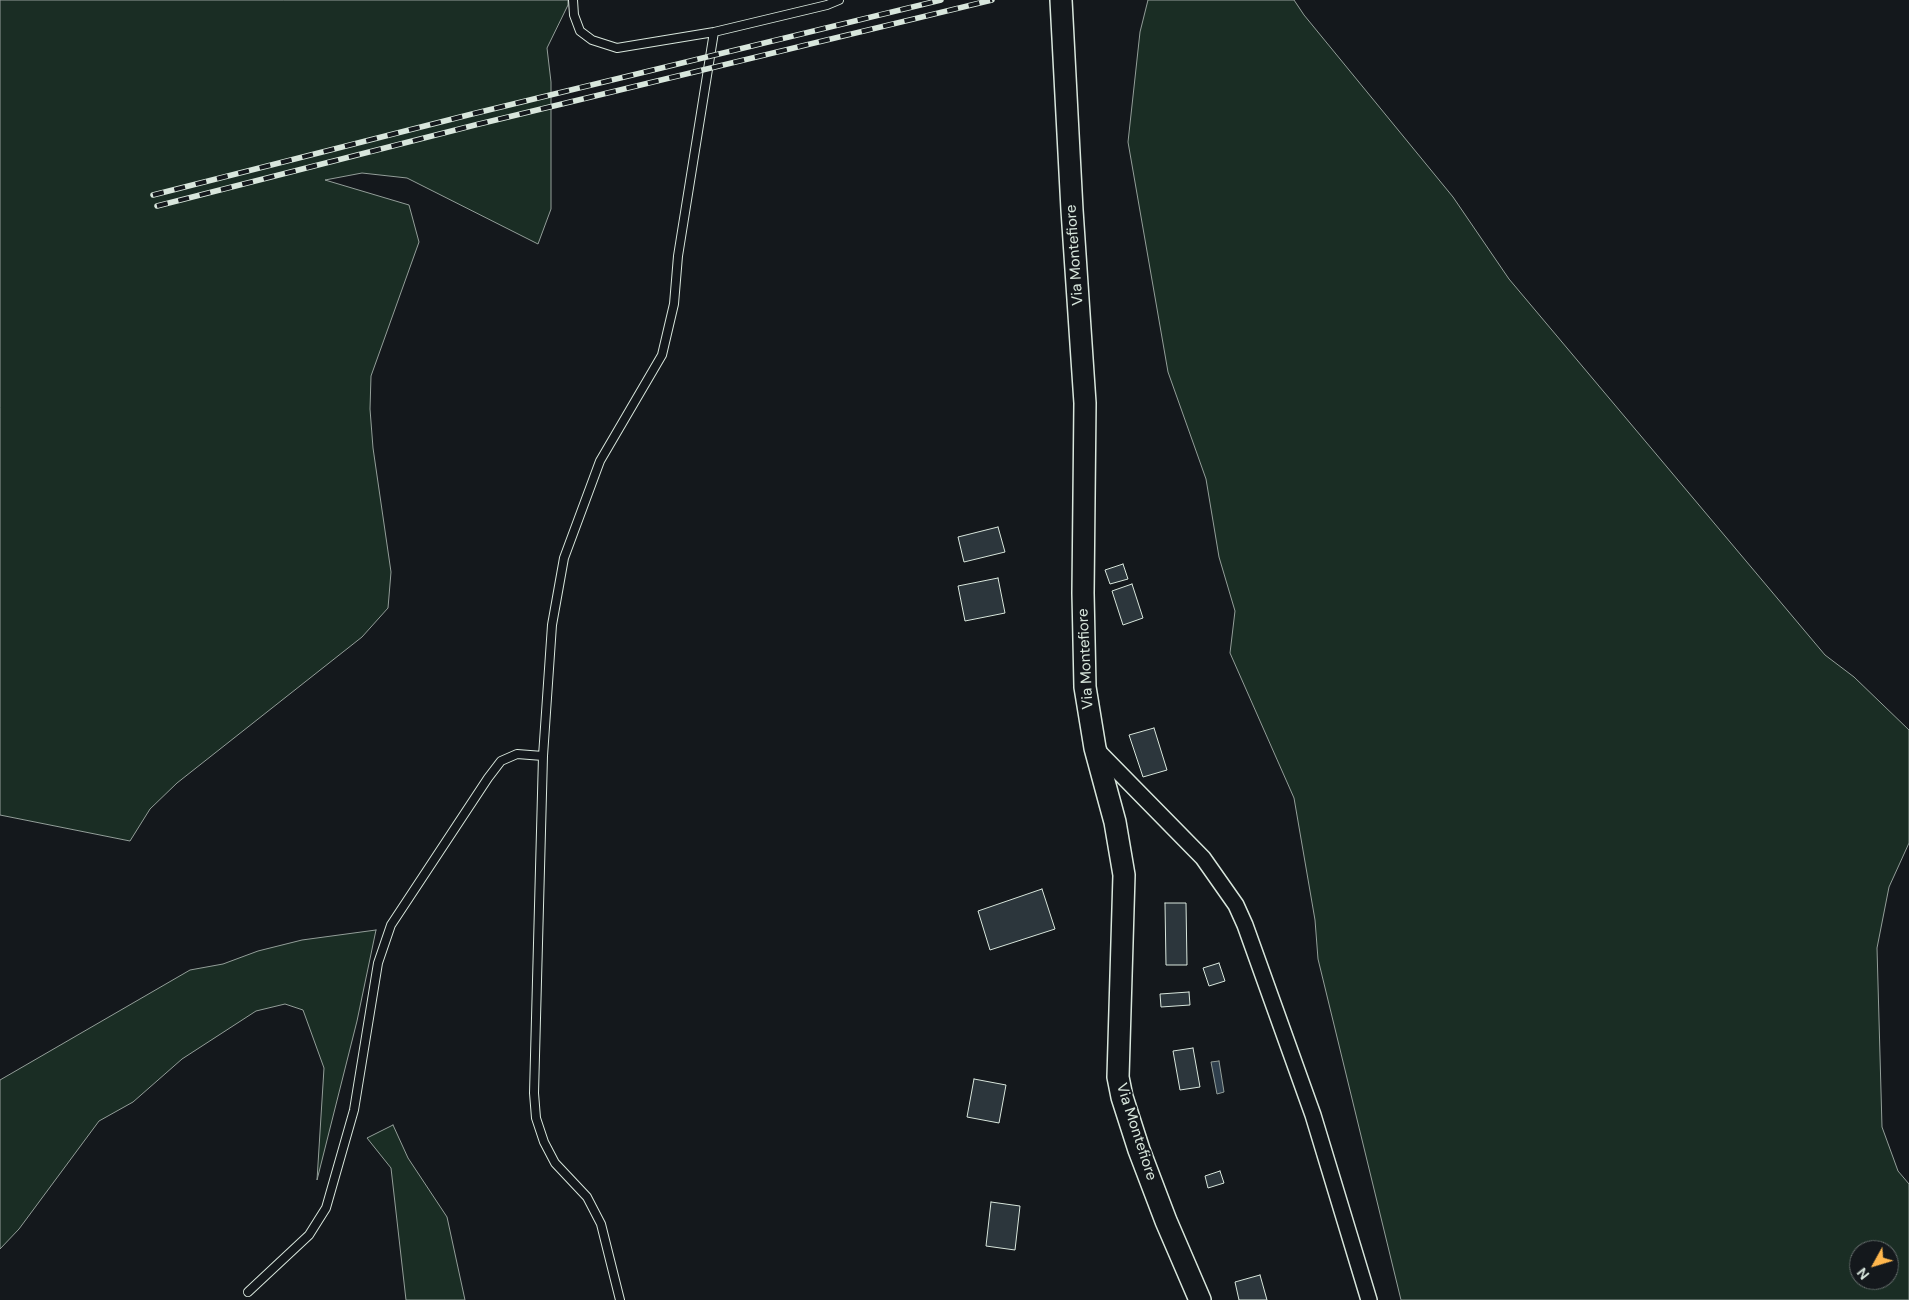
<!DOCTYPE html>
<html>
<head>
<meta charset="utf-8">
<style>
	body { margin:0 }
	#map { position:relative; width:1909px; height:1300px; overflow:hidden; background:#14181c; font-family:"DM Sans",sans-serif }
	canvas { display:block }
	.north { position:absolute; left:1849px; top:1240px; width:50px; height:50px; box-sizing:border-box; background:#14181c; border:1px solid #626a69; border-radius:50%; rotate:231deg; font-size:14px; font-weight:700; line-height:20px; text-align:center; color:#d8e6dc }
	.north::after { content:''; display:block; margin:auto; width:18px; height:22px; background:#ffb74d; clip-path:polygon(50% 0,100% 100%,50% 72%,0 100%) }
</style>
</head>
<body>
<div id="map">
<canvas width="1909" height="1300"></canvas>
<div class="north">N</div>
</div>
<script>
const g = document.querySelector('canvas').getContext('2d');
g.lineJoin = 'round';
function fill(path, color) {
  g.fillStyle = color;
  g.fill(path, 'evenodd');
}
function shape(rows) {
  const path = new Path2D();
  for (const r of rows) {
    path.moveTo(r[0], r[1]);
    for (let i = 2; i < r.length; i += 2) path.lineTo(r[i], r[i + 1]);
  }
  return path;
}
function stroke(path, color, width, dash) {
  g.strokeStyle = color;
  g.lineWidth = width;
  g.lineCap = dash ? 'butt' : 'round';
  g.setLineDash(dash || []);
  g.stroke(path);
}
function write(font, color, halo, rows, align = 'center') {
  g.font = font + ' "DM Sans",sans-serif';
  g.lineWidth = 4;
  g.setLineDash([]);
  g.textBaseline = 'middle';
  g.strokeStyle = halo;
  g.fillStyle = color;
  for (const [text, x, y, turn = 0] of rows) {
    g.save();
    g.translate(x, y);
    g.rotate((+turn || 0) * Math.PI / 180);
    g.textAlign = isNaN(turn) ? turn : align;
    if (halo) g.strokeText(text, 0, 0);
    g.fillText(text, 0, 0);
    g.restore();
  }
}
const green = shape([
	[0,0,568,0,568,5,547,48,551,82,551,209,538,244,407,178,362,173,325,180,409,205,419,242,371,376,370,409,373,448,391,572,388,608,362,637,177,783,150,809,130,841,0,815,0,0],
	[1148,0,1294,0,1304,15,1453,197,1509,279,1825,655,1854,677,1909,730,1909,843,1889,887,1877,948,1882,1127,1898,1171,1909,1184,1909,1300,1401,1300,1318,959,1315,920,1294,798,1230,653,1235,611,1219,557,1206,479,1168,372,1128,142,1140,32,1148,0],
	[1859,1250,1889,1250,1889,1280,1859,1280,1859,1250],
	[376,930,357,1021,317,1180,324,1068,303,1010,285,1004,256,1011,182,1059,133,1102,99,1121,19,1229,0,1249,0,1080,190,970,223,964,258,951,302,940,376,930],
	[393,1125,408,1158,447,1217,465,1300,406,1300,391,1168,367,1138,393,1125]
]);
const water = shape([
	[1219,1061,1224,1092,1217,1094,1211,1062,1219,1061]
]);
const building = shape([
	[998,527,1005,552,964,562,958,537,998,527],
	[1123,564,1128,579,1110,584,1105,570,1123,564],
	[998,578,1005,613,965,621,958,586,998,578],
	[1132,584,1143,618,1123,625,1112,591,1132,584],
	[1154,728,1167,770,1143,777,1129,735,1154,728],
	[1042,889,1055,929,990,950,978,911,1042,889],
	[1165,903,1186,903,1187,965,1166,965,1165,903],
	[1219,963,1225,981,1209,986,1203,968,1219,963],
	[1189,992,1190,1005,1161,1007,1160,994,1189,992],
	[1193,1048,1200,1087,1180,1090,1173,1051,1193,1048],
	[974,1079,1006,1085,999,1123,967,1117,974,1079],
	[1220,1171,1224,1183,1208,1188,1205,1176,1220,1171],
	[991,1202,1020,1206,1015,1250,986,1246,991,1202],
	[1260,1275,1267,1300,1239,1300,1235,1282,1260,1275]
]);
const service = shape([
	[573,0,574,15,580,31,592,40,617,48,714,32,827,5,839,0],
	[248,1292,309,1235,326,1208,354,1110,378,963,391,925,488,778,501,761,517,754,543,756],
	[620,1300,601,1224,587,1197,555,1163,544,1142,536,1118,534,1093,543,756,552,625,564,558,600,461,662,355,674,304,678,256,714,32]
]);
const minor = shape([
	[1096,749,1203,858,1236,905,1245,925,1313,1115,1369,1300]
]);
const secondary = shape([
	[1061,0,1072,210,1085,403,1083,593,1085,687,1095,748,1115,822,1124,875,1118,1077,1122,1097,1139,1150,1166,1221,1200,1300]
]);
const rail = shape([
	[153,195,472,114,941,0],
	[157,206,475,125,992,0]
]);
const streetNames = [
	["Via Montefiore",1075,255,-94],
	["Via Montefiore",1086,659,-93],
	["Via Montefiore",1136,1132,72]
];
fill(green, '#1a2d24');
stroke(green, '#939e99', 1);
fill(water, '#2f3f4d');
stroke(water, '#939e99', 1);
fill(building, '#2c363c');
stroke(building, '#d8e6dc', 1);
stroke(service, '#d8e6dc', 10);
stroke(minor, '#d8e6dc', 18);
stroke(secondary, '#d8e6dc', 24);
stroke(service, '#14181c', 8);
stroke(minor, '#14181c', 15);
stroke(secondary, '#14181c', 21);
stroke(rail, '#d8e6dc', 5.5);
stroke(rail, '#14181c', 4, [11]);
write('15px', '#d8e6dc', '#14181c', streetNames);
</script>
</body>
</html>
